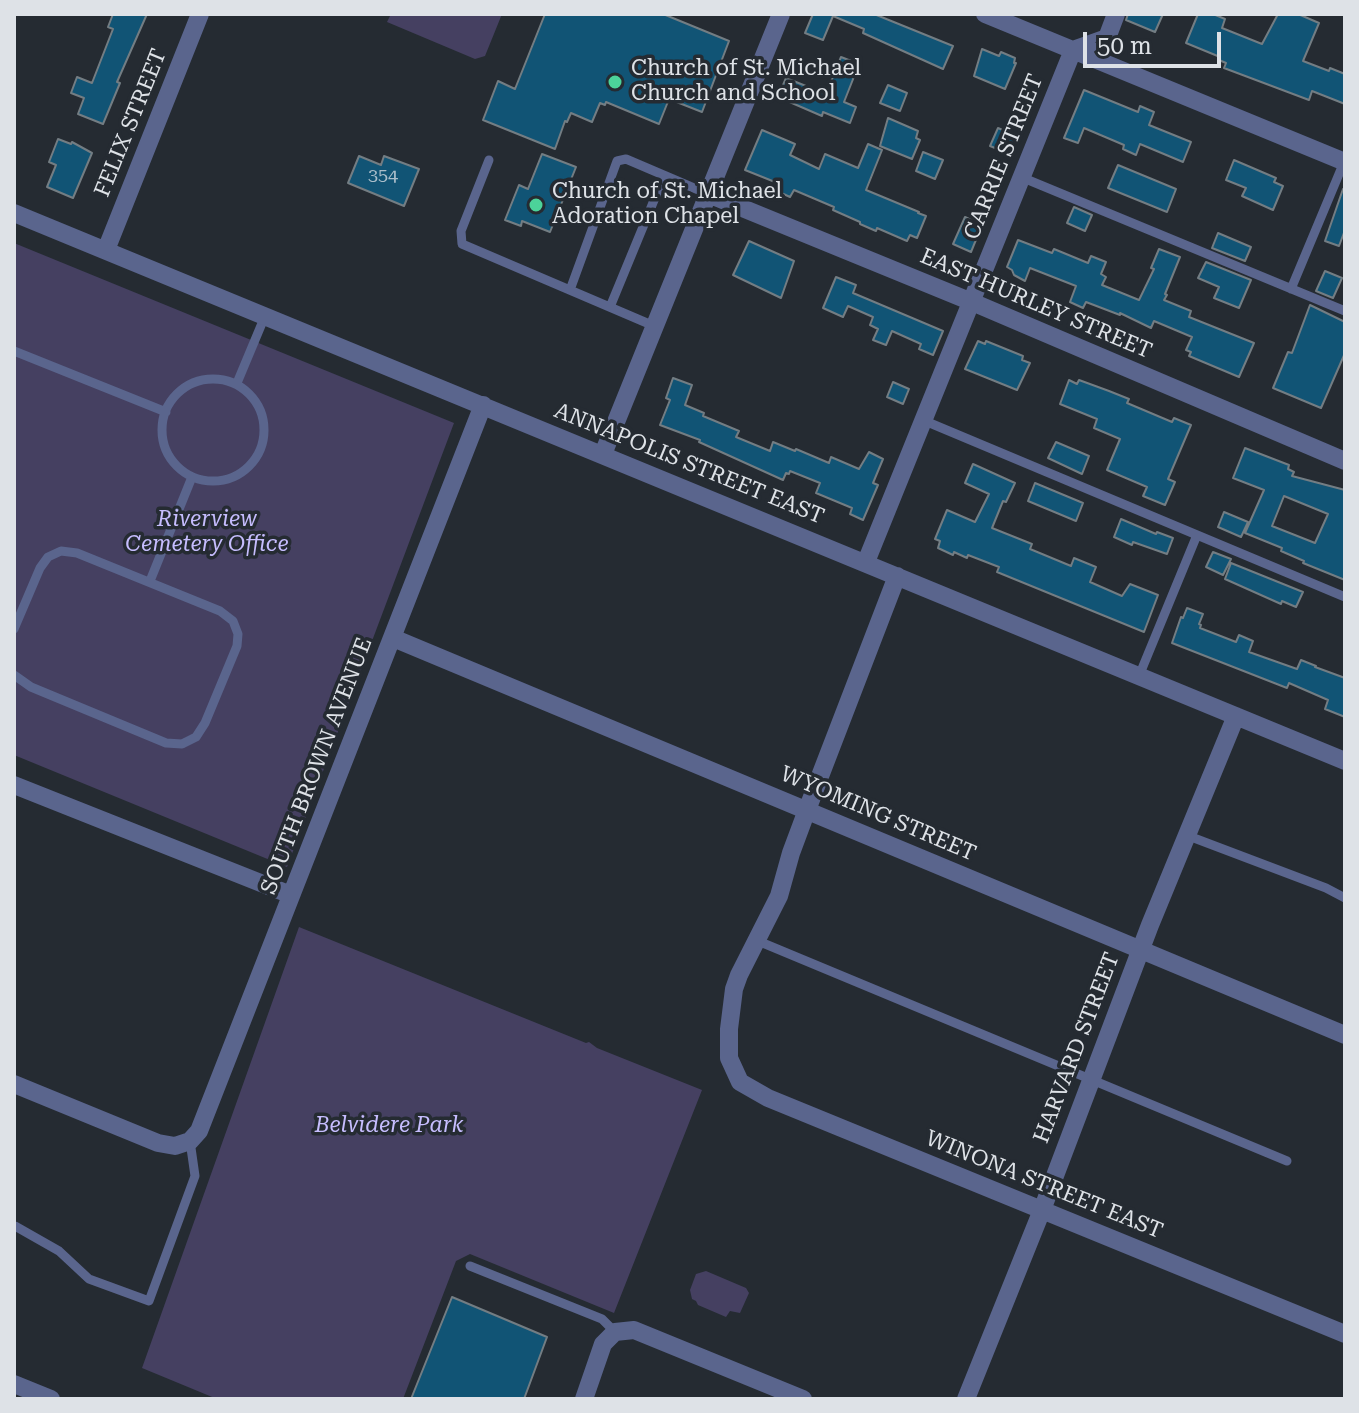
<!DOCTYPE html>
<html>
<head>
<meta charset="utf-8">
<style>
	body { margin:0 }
	#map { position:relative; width:1359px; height:1413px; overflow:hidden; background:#252b32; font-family:"Roboto Serif",serif }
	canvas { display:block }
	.frame { position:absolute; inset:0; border:16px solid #dee2e7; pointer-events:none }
	.scale { position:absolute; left:1083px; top:32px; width:138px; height:36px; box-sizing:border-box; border:4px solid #dee2e7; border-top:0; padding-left:10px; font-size:24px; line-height:28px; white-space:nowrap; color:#dee2e7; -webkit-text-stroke:6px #252b32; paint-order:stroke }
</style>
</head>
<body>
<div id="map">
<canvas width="1359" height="1413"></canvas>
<div class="frame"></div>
<div class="scale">50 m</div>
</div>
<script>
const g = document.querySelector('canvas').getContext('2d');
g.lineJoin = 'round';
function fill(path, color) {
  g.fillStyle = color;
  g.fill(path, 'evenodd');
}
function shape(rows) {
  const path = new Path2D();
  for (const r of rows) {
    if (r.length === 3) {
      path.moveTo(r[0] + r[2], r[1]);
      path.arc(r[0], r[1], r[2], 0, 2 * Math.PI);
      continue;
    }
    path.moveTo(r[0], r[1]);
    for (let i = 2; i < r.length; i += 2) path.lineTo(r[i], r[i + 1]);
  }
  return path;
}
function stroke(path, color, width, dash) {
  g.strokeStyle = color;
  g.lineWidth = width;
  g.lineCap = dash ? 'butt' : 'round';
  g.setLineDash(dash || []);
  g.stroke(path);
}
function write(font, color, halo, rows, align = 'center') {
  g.font = font + ' "Roboto Serif",serif';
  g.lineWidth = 7;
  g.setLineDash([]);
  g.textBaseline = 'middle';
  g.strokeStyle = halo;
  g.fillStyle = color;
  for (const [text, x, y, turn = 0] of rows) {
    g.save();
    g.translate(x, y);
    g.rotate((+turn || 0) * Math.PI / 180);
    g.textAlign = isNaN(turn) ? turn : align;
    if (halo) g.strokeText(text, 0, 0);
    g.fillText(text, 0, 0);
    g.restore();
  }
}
const green = shape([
	[391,14,502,14,485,56,475,59,387,22],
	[14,243,454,423,287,867,14,755],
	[299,927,586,1043,589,1042,597,1048,702,1090,614,1313,470,1254,456,1261,403,1399,217,1399,142,1368],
	[706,1271,746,1288,749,1293,740,1313,730,1311,726,1317,698,1305,696,1301,692,1299,690,1290,696,1274]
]);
const building = shape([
	[113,14,147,14,117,82,120,83,103,124,78,114,84,98,71,93,77,77,92,83,113,29,108,27,113,14],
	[545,14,663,14,729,41,702,112,669,99,659,124,606,102,605,105,600,103,592,122,571,113,567,122,565,121,555,149,483,120,498,81,515,89,545,14],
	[813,14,874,14,953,46,943,69,863,33,864,29,833,16,823,40,805,33,813,14],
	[1128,14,1163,14,1155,32,1126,20,1128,14],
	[1198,14,1213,14,1225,19,1222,28,1262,44,1278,14,1298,14,1319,23,1303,61,1329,71,1330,68,1345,74,1345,104,1312,91,1309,100,1224,68,1226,63,1219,60,1220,57,1186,43,1198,14],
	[982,49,999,56,1001,52,1015,58,1014,63,1016,63,1005,89,974,76,982,49],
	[841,57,859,64,844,102,856,107,850,123,823,112,822,116,778,97,786,78,826,94,841,57],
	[888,85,907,93,900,111,880,103,888,85],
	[1084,90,1138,112,1140,106,1154,112,1149,125,1191,142,1183,162,1140,144,1136,155,1123,149,1124,145,1084,128,1078,143,1064,138,1084,90],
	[888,118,918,131,916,138,920,140,912,159,880,146,888,118],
	[998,128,1017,136,1010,154,990,146,998,128],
	[762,130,795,144,790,155,819,169,825,154,858,168,868,144,882,150,866,190,919,212,918,213,926,216,917,238,910,235,907,241,877,228,876,231,860,224,860,222,833,210,834,207,794,190,790,197,777,191,780,184,745,170,762,130],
	[58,139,71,144,72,142,92,153,73,198,47,187,56,165,49,162,58,139],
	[923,152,943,160,935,179,916,171,923,152],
	[542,154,576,167,550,232,522,221,521,226,505,220,519,185,528,189,542,154],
	[359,156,381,165,384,156,419,169,404,206,348,183,359,156],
	[1234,160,1276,178,1274,182,1283,186,1273,210,1242,196,1246,188,1226,180,1234,160],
	[1118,165,1176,189,1167,212,1108,188,1118,165],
	[1343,189,1345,189,1345,230,1339,246,1325,241,1343,189],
	[1074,207,1092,215,1085,231,1067,223,1074,207],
	[965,217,982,225,971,252,953,244,965,217],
	[1218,233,1251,247,1245,261,1212,248,1218,233],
	[1018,240,1052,253,1054,249,1088,263,1091,256,1106,262,1101,274,1106,277,1102,285,1139,300,1154,269,1151,268,1159,249,1180,257,1165,294,1167,295,1164,300,1191,311,1189,317,1254,343,1239,377,1189,356,1191,352,1186,350,1192,337,1154,321,1151,328,1120,313,1120,315,1086,302,1083,308,1070,302,1076,286,1030,268,1025,281,1014,275,1012,270,1007,267,1018,240],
	[749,241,794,261,781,298,733,275,749,241],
	[1206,262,1251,280,1239,308,1214,298,1219,287,1198,278,1206,262],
	[1325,271,1342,278,1333,298,1316,291,1325,271],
	[836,277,856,285,853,293,943,331,933,355,919,349,921,344,892,331,886,345,873,340,878,329,870,325,873,317,848,306,843,317,823,308,836,277],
	[1310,305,1345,322,1345,353,1321,408,1273,388,1288,352,1292,353,1310,305],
	[978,341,985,344,986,341,1023,356,1022,360,1030,363,1017,390,965,369,978,341],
	[673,378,692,385,685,405,704,413,703,416,739,431,736,437,770,451,773,442,795,451,796,449,829,463,831,457,859,469,869,452,883,459,873,483,878,485,863,520,850,514,852,508,816,493,820,483,790,471,789,474,786,473,783,480,699,442,700,440,660,425,670,400,666,398,673,378],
	[1069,380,1077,384,1079,380,1109,391,1129,399,1127,403,1172,422,1174,418,1191,425,1168,479,1175,482,1165,505,1143,496,1147,487,1107,470,1120,439,1094,428,1097,419,1060,404,1069,380],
	[893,382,909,389,903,404,887,397,893,382],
	[1056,442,1089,456,1082,474,1048,458,1056,442],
	[1245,448,1289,465,1288,469,1294,472,1292,476,1345,490,1345,580,1303,563,1304,561,1281,551,1282,548,1245,533,1264,490,1233,478,1245,448],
	[1284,496,1328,514,1315,543,1272,526,1284,496],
	[973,464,1015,483,1006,502,1003,501,992,528,1032,544,1030,549,1071,566,1074,558,1096,567,1090,582,1122,596,1130,584,1158,595,1144,632,997,572,999,567,968,555,967,558,954,552,953,555,938,548,940,541,935,539,947,510,975,522,989,494,965,483,973,464],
	[1035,483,1083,503,1076,521,1028,501,1035,483],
	[1224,512,1248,522,1241,537,1218,527,1224,512],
	[1121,519,1156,534,1157,532,1173,538,1167,554,1133,542,1132,545,1114,537,1121,519],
	[1213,552,1231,559,1223,575,1206,567,1213,552],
	[1231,563,1303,592,1296,607,1282,601,1281,604,1225,579,1231,563],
	[1187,608,1203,614,1199,624,1201,625,1200,628,1236,642,1239,635,1253,641,1249,652,1297,669,1301,660,1316,666,1315,667,1345,678,1345,717,1325,709,1328,700,1289,683,1287,688,1172,643,1181,617,1183,618,1187,608],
	[452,1297,547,1337,524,1399,411,1399,452,1297]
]);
const service = shape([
	[489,160,461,231,462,244,654,326],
	[1021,177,1345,311],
	[1291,289,1344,162],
	[570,290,617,161,626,159,708,194],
	[610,307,664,176],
	[14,351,166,412],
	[213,430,51],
	[237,383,265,316],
	[925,421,1345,597],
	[150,581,192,477],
	[14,629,40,568,48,557,61,551,77,553,220,611,233,621,238,634,237,646,205,723,196,737,182,744,166,743,31,687,14,675],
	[1139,676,1197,535],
	[1186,835,1326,888,1345,898],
	[758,941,1287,1161],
	[15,1226,59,1251,89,1279,149,1301,195,1176,190,1141],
	[470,1266,602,1319,615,1332]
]);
const minor = shape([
	[985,14,1345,162],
	[708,194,972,302,1345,461],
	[14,213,1345,761],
	[106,250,200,14],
	[603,454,781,14],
	[866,562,1073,50,1107,38,1116,14],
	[897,576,807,810,791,853,779,896,739,975,734,989,729,1029,729,1058,740,1082,768,1098,1345,1334],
	[393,638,1345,1035],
	[14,785,291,895],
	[14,1084,158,1143,175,1146,190,1141,199,1131,483,405],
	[14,1384,51,1399],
	[584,1399,603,1344,615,1332,634,1330,803,1399],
	[966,1399,1042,1210,1150,925,1236,716]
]);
const markers = [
	[615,82,8,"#4cd39a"],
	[536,205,8,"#4cd39a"]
];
const numberNames = [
	["354",383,176]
];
const poiNames = [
	["Church of St. Michael",631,69],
	["Church and School",631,94],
	["Church of St. Michael",552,192],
	["Adoration Chapel",552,217]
];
const streetNames = [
	["FELIX STREET",131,123,-68],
	["CARRIE STREET",1004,157,-68],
	["EAST HURLEY STREET",1036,304,23],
	["ANNAPOLIS STREET EAST",689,464,22],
	["SOUTH BROWN AVENUE",317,766,-69],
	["WYOMING STREET",878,814,23],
	["HARVARD STREET",1077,1048,-69],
	["WINONA STREET EAST",1044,1185,22]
];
const parkNames = [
	["Riverview",207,520],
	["Cemetery Office",207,545],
	["Belvidere Park",389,1126]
];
fill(green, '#454061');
fill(building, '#115475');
stroke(building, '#737d83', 2);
stroke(service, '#5a658d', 9);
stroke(minor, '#5a658d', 18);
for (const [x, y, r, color] of markers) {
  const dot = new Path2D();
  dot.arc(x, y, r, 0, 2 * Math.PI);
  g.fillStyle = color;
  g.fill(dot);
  stroke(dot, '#252b32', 3);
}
write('18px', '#abbeca', null, numberNames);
write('22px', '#dee2e7', '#252b32', poiNames, 'left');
write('22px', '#dee2e7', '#252b32', streetNames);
write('italic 22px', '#c6bdfe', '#252b32', parkNames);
</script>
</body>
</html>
